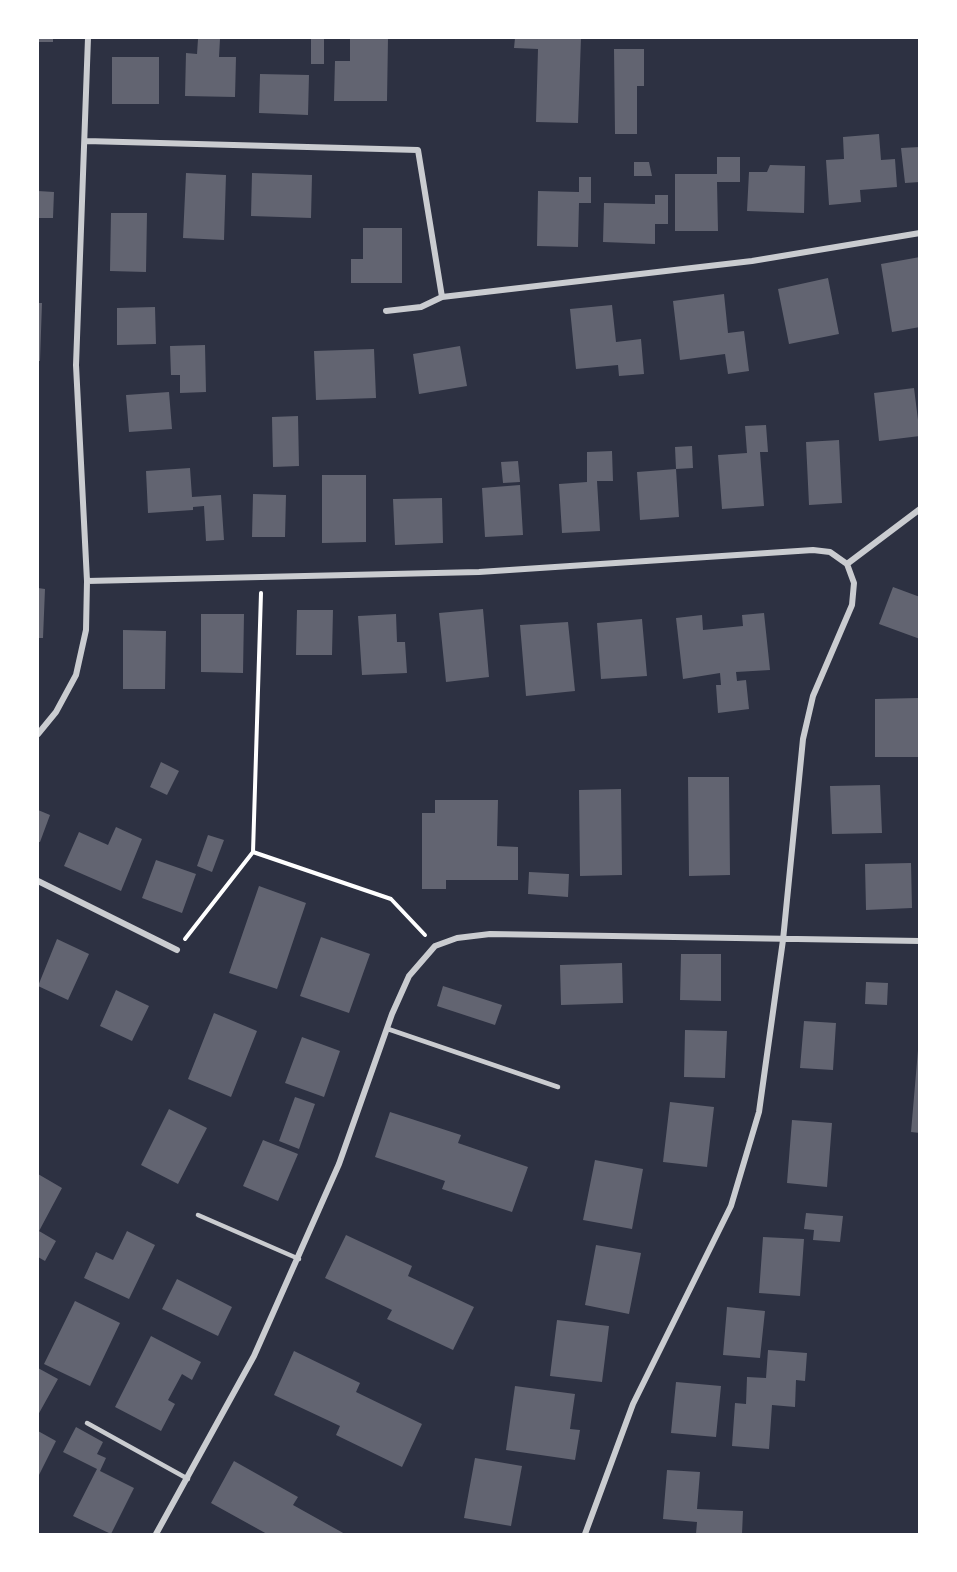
<!DOCTYPE html>
<html>
<head>
<meta charset="utf-8">
<style>
	body { margin:0 }
	#map { position:relative; width:957px; height:1572px; overflow:hidden; background:#2d3142; font-family:"Varela Round",sans-serif }
	canvas { display:block }
	.frame { position:absolute; inset:0; border:39px solid #fff; pointer-events:none }
</style>
</head>
<body>
<div id="map">
<canvas width="957" height="1572"></canvas>
<div class="frame"></div>
</div>
<script>
const g = document.querySelector('canvas').getContext('2d');
g.lineJoin = 'round';
function fill(path, color) {
  g.fillStyle = color;
  g.fill(path, 'evenodd');
}
function shape(rows) {
  const path = new Path2D();
  for (const r of rows) {
    path.moveTo(r[0], r[1]);
    for (let i = 2; i < r.length; i += 2) path.lineTo(r[i], r[i + 1]);
  }
  return path;
}
function stroke(path, color, width, dash) {
  g.strokeStyle = color;
  g.lineWidth = width;
  g.lineCap = dash ? 'butt' : 'round';
  g.setLineDash(dash || []);
  g.stroke(path);
}
const building = shape([
	[38,38,53,38,53,42,38,42],
	[311,38,324,38,324,64,311,64],
	[350,38,388,38,387,101,334,101,335,61,350,61],
	[515,38,581,38,578,123,536,122,538,49,514,48],
	[198,39,220,39,219,57,236,57,235,97,185,96,186,53,197,54],
	[614,49,644,49,644,86,637,86,637,134,615,134],
	[112,57,159,57,159,104,112,104],
	[260,74,309,75,308,115,259,113],
	[879,134,881,160,895,159,897,187,860,190,861,202,829,205,826,160,844,159,843,137],
	[920,147,920,182,905,183,901,148],
	[717,157,740,157,740,182,717,182,718,231,675,231,675,174,717,174],
	[634,162,649,162,652,176,634,176],
	[770,165,805,166,804,213,747,211,749,172,767,172],
	[186,173,226,175,224,240,183,238],
	[252,173,312,175,311,218,251,216],
	[579,177,591,177,591,203,579,203,578,247,537,246,538,191,579,192],
	[38,191,54,192,53,218,38,218],
	[655,195,668,195,668,224,655,224,655,244,603,242,604,203,655,204],
	[111,213,147,213,146,272,110,271],
	[363,228,402,228,402,283,351,283,351,259,363,259],
	[920,257,920,327,892,332,881,264],
	[828,278,839,334,789,344,778,289],
	[724,294,728,333,744,331,749,371,728,374,725,354,680,360,673,301],
	[38,303,42,303,40,361,38,361],
	[612,305,616,342,641,339,644,374,619,376,618,365,576,369,570,309],
	[155,307,156,344,117,345,117,308],
	[205,345,206,392,180,393,180,375,171,375,170,346],
	[460,346,467,386,419,394,413,354],
	[374,349,376,398,316,400,314,351],
	[914,388,920,436,879,441,874,393],
	[169,392,172,429,129,432,126,395],
	[298,416,299,466,273,467,272,417],
	[766,425,768,452,760,452,764,506,722,509,718,455,747,453,745,426],
	[839,440,842,503,809,505,806,442],
	[692,446,693,468,676,469,675,447],
	[612,451,613,481,597,481,600,531,562,533,559,484,587,482,587,452],
	[518,461,520,482,503,483,501,462],
	[190,468,192,497,221,495,224,540,206,541,204,506,193,507,193,510,148,513,146,471],
	[676,469,679,517,640,520,637,472],
	[322,475,366,475,366,542,322,543],
	[520,485,523,535,485,537,482,488],
	[253,494,286,495,285,537,252,537],
	[442,498,443,543,395,545,393,499],
	[893,587,920,597,920,639,879,624],
	[38,588,45,589,43,638,38,638],
	[483,609,489,677,446,682,439,613],
	[297,610,333,610,332,655,296,655],
	[764,613,770,670,736,672,737,681,746,680,749,709,718,713,716,685,721,685,720,673,683,679,676,618,702,615,703,630,743,626,742,615],
	[201,614,244,614,243,673,201,672],
	[396,614,397,642,405,642,407,673,362,675,358,616],
	[642,619,647,676,601,679,597,623],
	[568,622,575,691,526,696,520,625],
	[123,630,166,631,165,689,123,689],
	[918,698,919,757,875,757,875,699],
	[161,762,179,771,167,795,150,787],
	[688,777,729,777,730,875,689,876],
	[880,785,882,833,832,834,830,786],
	[621,789,622,875,580,876,579,790],
	[435,800,498,800,497,846,518,847,518,880,446,880,446,889,422,889,422,813,435,813],
	[38,810,50,815,40,842,38,842],
	[116,827,142,839,121,891,64,866,79,832,108,845],
	[208,835,224,840,212,872,197,866],
	[156,860,196,874,182,913,142,898],
	[911,863,912,908,866,910,865,864],
	[529,872,569,874,568,897,528,894],
	[259,886,306,903,277,989,229,973],
	[321,937,370,954,349,1013,300,996],
	[57,939,89,954,68,1000,38,986],
	[681,954,721,954,721,1001,680,1000],
	[622,963,623,1003,561,1005,560,965],
	[866,982,888,983,887,1005,865,1004],
	[443,986,502,1005,495,1025,437,1006],
	[116,990,149,1006,132,1041,100,1026],
	[214,1013,257,1031,231,1097,188,1079],
	[804,1021,836,1023,833,1070,800,1068],
	[685,1030,727,1031,725,1078,684,1077],
	[302,1037,340,1051,324,1097,285,1083],
	[918,1050,920,1050,920,1133,911,1132],
	[295,1097,315,1104,299,1149,279,1141],
	[670,1102,714,1107,707,1167,663,1162],
	[169,1109,207,1128,178,1184,141,1165],
	[390,1112,461,1135,458,1143,528,1167,512,1212,442,1189,445,1181,375,1157],
	[792,1120,832,1123,827,1187,787,1183],
	[263,1140,298,1154,278,1201,243,1186],
	[595,1160,643,1169,632,1229,583,1220],
	[38,1174,62,1188,38,1233],
	[806,1213,843,1216,840,1242,813,1240,814,1230,804,1229],
	[39,1231,56,1241,45,1261,38,1257],
	[127,1231,155,1245,129,1299,84,1278,96,1252,113,1260],
	[346,1235,412,1266,408,1276,474,1307,453,1350,387,1319,392,1310,325,1278],
	[763,1237,804,1239,800,1296,759,1293],
	[596,1245,641,1253,629,1314,585,1305],
	[177,1279,232,1307,218,1336,162,1309],
	[75,1301,120,1323,90,1386,44,1364],
	[727,1307,765,1311,760,1358,723,1355],
	[557,1320,609,1326,602,1382,550,1376],
	[151,1336,201,1362,192,1380,182,1374,168,1400,175,1404,161,1431,115,1407],
	[768,1350,807,1353,805,1381,796,1380,795,1407,772,1405,769,1449,732,1446,735,1403,746,1404,747,1377,766,1378],
	[294,1351,360,1383,356,1392,422,1424,402,1467,336,1435,340,1426,274,1395],
	[38,1368,58,1379,38,1415],
	[676,1382,721,1386,716,1437,671,1433],
	[515,1386,575,1394,570,1429,580,1430,575,1460,506,1450],
	[76,1427,103,1442,97,1454,106,1458,100,1471,134,1488,111,1534,73,1516,97,1469,63,1452],
	[38,1431,56,1441,38,1477],
	[475,1458,522,1466,511,1526,464,1518],
	[234,1461,298,1497,293,1505,345,1534,267,1534,211,1503],
	[667,1470,700,1472,697,1509,743,1511,742,1534,696,1534,697,1522,663,1519]
]);
const path = shape([
	[261,593,253,852,391,899,425,935],
	[185,939,253,852]
]);
const service = shape([
	[388,1029,558,1087],
	[198,1215,299,1259],
	[87,1423,188,1479]
]);
const minor = shape([
	[86,141,418,150,442,297,752,261,920,233],
	[386,311,421,307,442,297],
	[847,564,920,509],
	[87,581,479,572,813,550,830,552,847,564],
	[38,734,56,712,76,675,86,630,87,581,76,365,88,38],
	[38,881,177,950],
	[156,1534,254,1356,339,1164,392,1014,409,976,435,946,457,938,490,934,920,941],
	[585,1534,633,1404,731,1206,759,1112,783,940,803,739,813,696,852,605,854,583,847,564]
]);
fill(building, '#626471');
stroke(path, '#fff', 4);
stroke(service, '#caccd0', 4.5);
stroke(minor, '#caccd0', 6);
</script>
</body>
</html>
